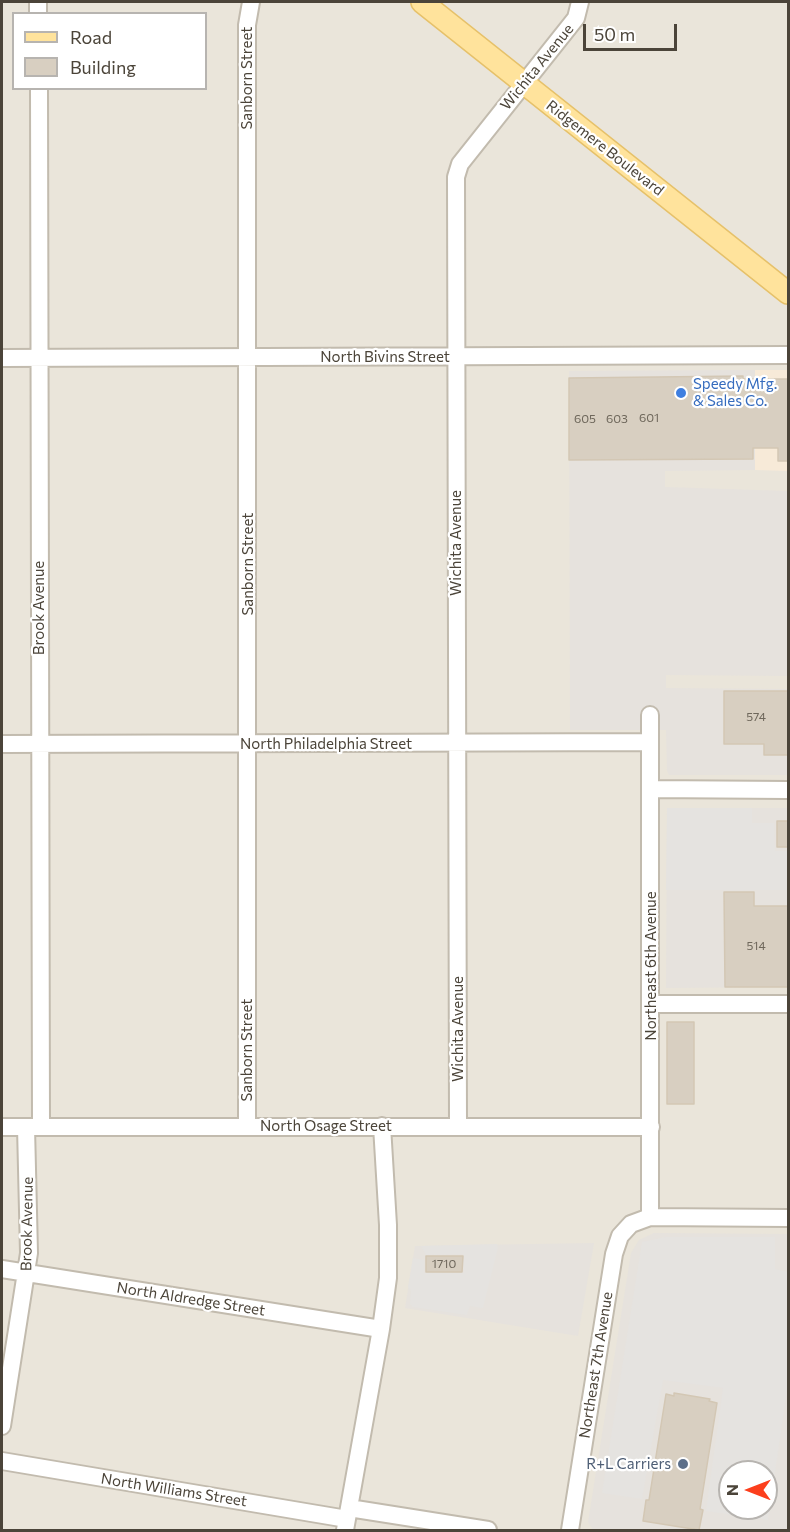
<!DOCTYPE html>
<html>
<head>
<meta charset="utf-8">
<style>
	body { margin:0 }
	#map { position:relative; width:790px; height:1532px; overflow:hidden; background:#f6f3ec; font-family:Commissioner,sans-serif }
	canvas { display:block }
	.frame { position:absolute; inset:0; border:3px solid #4b4439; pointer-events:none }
	.legend { position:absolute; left:12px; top:12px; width:195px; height:78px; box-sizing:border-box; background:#fff; border:2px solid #b7b4b0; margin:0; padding:8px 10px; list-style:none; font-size:18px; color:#4b4439 }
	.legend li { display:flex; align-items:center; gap:12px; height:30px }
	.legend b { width:30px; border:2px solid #b7b4b0 }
	.north { position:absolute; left:718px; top:1460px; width:60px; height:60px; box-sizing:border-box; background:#fff; border:2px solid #b7b4b0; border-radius:50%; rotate:270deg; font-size:16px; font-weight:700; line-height:24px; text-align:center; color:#4b4439 }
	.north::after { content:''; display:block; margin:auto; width:21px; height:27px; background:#fc3f1d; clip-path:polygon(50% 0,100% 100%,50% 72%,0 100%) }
	.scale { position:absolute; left:583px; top:24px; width:94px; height:27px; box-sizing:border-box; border:3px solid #4b4439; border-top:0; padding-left:8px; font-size:18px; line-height:21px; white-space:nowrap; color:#4b4439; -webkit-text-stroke:4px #fff; paint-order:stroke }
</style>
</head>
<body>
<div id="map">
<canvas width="790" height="1532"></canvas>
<div class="frame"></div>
<ul class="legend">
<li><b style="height:8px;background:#ffe39c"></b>Road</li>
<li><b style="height:16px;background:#d8cfc1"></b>Building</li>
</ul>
<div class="north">N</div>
<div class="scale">50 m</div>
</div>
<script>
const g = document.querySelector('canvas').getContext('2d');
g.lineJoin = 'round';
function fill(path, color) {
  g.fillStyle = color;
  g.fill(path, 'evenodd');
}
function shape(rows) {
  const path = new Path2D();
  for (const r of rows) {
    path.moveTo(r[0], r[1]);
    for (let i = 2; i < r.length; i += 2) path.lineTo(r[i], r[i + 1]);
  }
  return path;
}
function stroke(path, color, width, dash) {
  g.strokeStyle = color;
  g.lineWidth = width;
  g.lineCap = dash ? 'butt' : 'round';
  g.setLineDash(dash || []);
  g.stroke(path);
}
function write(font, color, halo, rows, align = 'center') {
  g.font = font + ' Commissioner,sans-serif';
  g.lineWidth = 4.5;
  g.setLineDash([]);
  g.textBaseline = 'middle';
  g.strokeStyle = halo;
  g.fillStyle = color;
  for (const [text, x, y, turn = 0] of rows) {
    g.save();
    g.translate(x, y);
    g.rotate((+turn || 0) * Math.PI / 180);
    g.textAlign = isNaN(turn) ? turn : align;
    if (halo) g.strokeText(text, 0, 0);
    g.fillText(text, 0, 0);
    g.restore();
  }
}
const residential = shape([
	[2,2,788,2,788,1530,2,1530],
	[14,14,206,14,206,88,14,88],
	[730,1472,766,1472,766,1508,730,1508]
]);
const commercial = shape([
	[755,370,788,370,788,471,755,470]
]);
const industrial = shape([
	[755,370,755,470,665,471,665,487,788,491,788,676,666,675,666,688,788,689,788,775,669,775,667,771,666,730,570,730,569,371],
	[667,808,788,808,788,987,666,988],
	[654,1233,788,1234,788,1530,593,1530,588,1522,631,1253,639,1240],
	[730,1472,766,1472,766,1508,730,1508],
	[594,1243,578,1336,405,1308,415,1246]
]);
const parking = shape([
	[667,808,752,808,752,823,774,823,775,851,788,851,788,890,666,890],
	[666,1237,775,1237,775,1269,788,1272,788,1383,768,1520,706,1511,723,1388,663,1380,642,1499,602,1493,642,1242],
	[730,1472,766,1472,766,1508,730,1508],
	[497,1244,498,1248,483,1308,470,1306,467,1315,413,1307,410,1304,411,1291,408,1287,413,1258,424,1260,424,1273,464,1273,463,1254,426,1255,421,1246]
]);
const building = shape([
	[743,376,743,379,789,379,789,461,778,461,778,448,753,448,753,459,569,460,569,378,743,376],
	[724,691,789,691,789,755,764,755,764,744,724,744,724,691],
	[777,821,789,821,789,847,777,847,777,821],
	[724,892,754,892,754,906,789,906,789,987,725,987,724,892],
	[667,1022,694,1022,694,1104,667,1104,667,1022],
	[426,1256,463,1256,462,1272,426,1272,426,1256],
	[674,1393,710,1399,709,1401,717,1403,700,1509,703,1510,699,1530,643,1521,646,1500,649,1500,666,1394,674,1396,674,1393]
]);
const minor = shape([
	[38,2,38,14],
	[39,88,41,1127],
	[2,358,788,355],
	[2,744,650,742],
	[650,789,788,790],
	[652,1004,788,1004],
	[247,1126,247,25,251,2],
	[458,1126,456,177,460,164,576,18,580,2],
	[2,1127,651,1127],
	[650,1217,650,715],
	[2,1269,381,1329],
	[2,1426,29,1253,26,1127],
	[2,1461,347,1519],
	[349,1508,488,1530],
	[345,1530,381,1329,388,1278,388,1225,382,1126],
	[570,1530,614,1254,620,1236,631,1224,650,1217,788,1218]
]);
const major = shape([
	[422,2,788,293]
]);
const markers = [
	[681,393,6,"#3f7fe0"],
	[683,1464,6,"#5c6f8a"]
];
const numberNames = [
	["601",649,418],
	["605",585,419],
	["603",617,419],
	["574",756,717],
	["514",756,946],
	["1710",444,1264]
];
const streetNames = [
	["Wichita Avenue",537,67,-51],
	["Sanborn Street",247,78,-90],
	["Ridgemere Boulevard",605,148,38],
	["North Bivins Street",385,357],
	["Wichita Avenue",456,543,-90],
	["Sanborn Street",248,564,-90],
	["Brook Avenue",39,608,-90],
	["North Philadelphia Street",326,744],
	["Northeast 6th Avenue",651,966,-90],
	["Wichita Avenue",458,1029,-90],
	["Sanborn Street",247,1050,-90],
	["North Osage Street",326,1126],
	["Brook Avenue",27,1224,-89],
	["North Aldredge Street",191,1299,9],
	["Northeast 7th Avenue",596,1365,-81],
	["North Williams Street",174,1490,9]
];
const shopNames = [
	["Speedy Mfg.",693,384],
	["& Sales Co.",693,401]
];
const serviceNames = [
	["R+L Carriers",671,1464]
];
fill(residential, '#eae5da');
fill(commercial, '#f7ead8');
fill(industrial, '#e6e2dd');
fill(parking, '#e5e3e0');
fill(building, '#d8cfc1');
stroke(building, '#d3c7b4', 1.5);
stroke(minor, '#c2bbae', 20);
stroke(major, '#e6c16a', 24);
stroke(minor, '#fff', 16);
stroke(major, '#ffe39c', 21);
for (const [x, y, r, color] of markers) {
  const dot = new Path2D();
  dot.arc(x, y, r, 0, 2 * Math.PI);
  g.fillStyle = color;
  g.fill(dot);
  stroke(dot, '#fff', 2);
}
write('12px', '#6e675b', null, numberNames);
write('15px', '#4b4439', '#fff', streetNames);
write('15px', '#366cbe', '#fff', shopNames, 'left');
write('15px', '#4e5e75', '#fff', serviceNames, 'right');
</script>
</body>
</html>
